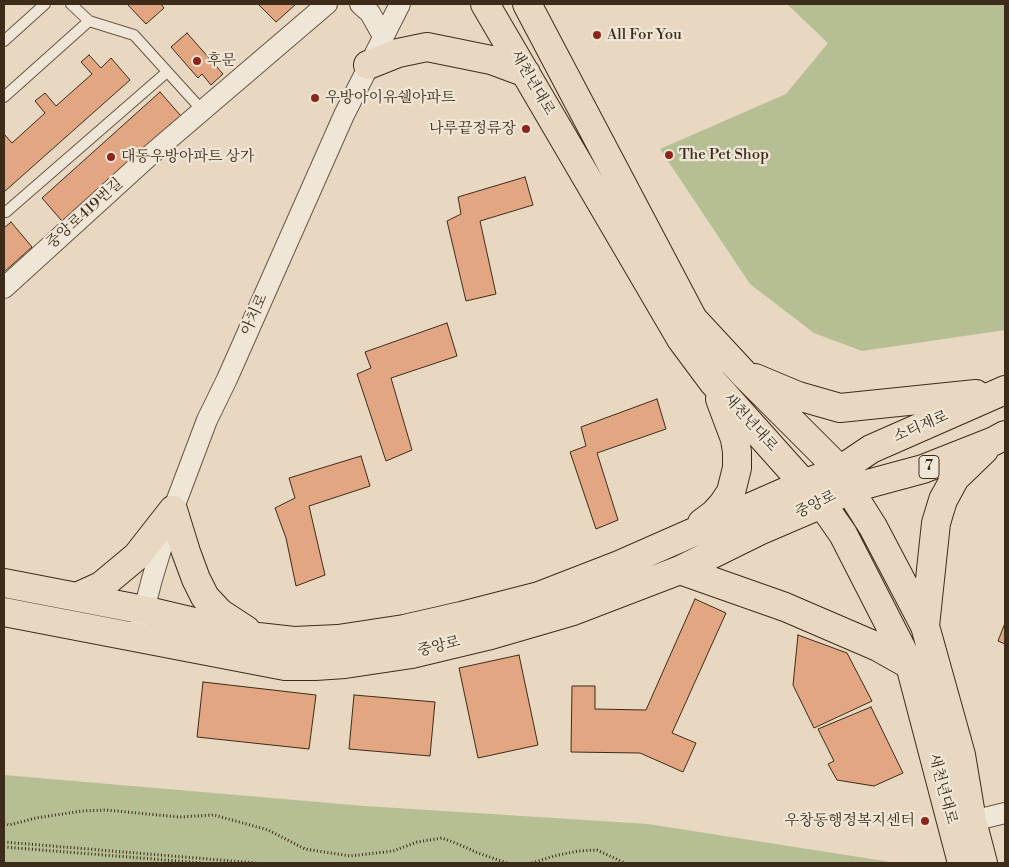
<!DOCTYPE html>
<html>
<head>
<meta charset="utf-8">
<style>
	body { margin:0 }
	#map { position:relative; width:1009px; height:867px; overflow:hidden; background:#e8d8c1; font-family:"Libre Bodoni",serif }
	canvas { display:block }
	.frame { position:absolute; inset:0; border:5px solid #3c2c19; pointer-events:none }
</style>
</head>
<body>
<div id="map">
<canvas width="1009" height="867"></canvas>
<div class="frame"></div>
</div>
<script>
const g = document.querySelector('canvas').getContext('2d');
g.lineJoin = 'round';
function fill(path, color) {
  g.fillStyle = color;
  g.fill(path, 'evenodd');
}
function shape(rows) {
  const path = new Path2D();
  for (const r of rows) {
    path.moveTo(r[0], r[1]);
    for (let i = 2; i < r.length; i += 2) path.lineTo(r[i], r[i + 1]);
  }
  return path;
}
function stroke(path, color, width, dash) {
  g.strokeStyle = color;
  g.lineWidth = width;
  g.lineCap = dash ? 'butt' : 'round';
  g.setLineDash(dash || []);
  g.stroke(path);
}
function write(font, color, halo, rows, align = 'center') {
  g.font = font + ' "Libre Bodoni","Noto Serif KR",serif';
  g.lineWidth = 4.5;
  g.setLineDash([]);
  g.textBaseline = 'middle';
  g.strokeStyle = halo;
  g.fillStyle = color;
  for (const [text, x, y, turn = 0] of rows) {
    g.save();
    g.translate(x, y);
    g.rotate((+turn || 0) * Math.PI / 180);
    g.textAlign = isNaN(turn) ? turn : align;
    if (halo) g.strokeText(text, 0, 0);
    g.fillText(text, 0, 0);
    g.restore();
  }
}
const green = shape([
	[787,4,1005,4,1005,330,862,351,814,333,750,284,660,149,786,94,828,43],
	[4,775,365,806,648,824,897,863,4,863]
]);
const building = shape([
	[127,4,161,4,164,8,146,24,127,4],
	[258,4,296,4,276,22,258,4],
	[187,33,223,74,211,85,202,74,198,78,171,47,187,33],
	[89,55,101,68,111,58,130,80,4,192,4,134,12,143,45,113,35,101,45,93,56,106,92,74,81,62,89,55],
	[160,92,181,116,62,221,42,198,160,92],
	[525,177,533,205,480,221,496,294,466,301,447,221,461,214,458,197,525,177],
	[11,222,32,247,4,272,4,228,11,222],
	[447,323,457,356,391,378,412,450,386,461,357,374,371,368,365,352,447,323],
	[657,399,666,429,597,453,618,520,596,529,570,452,586,446,581,427,657,399],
	[361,456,370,486,309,506,325,575,296,586,286,538,275,508,295,498,289,478,361,456],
	[695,599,726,613,672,733,696,743,683,772,640,753,571,752,572,686,595,686,595,709,646,710,695,599],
	[1005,623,1005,644,998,641,1005,623],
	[798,635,847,653,872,701,814,728,793,685,798,635],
	[519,655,538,745,478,758,459,668,519,655],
	[203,682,316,695,309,749,197,737,203,682],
	[354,695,435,702,430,756,349,749,354,695],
	[871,707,903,773,874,786,837,780,828,764,834,761,818,729,871,707]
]);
const path = shape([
	[4,823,9,825,36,818,82,811,106,810,179,817,214,815,268,830,305,849,350,856,393,851,417,842,442,838,458,844,478,853,507,863],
	[4,842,256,863],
	[4,847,203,863],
	[532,863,554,856,578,851,597,850,625,863]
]);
const service = shape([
	[71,4,89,21,134,35,202,110],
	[4,41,45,4],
	[4,97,89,21],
	[6,212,167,72]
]);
const minor = shape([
	[360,4,370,13,383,36],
	[4,288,148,157,327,4],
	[141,622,152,579,173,510,207,420,227,379,344,115,400,4],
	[972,821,1005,813]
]);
const primary = shape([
	[485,4,681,339,713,382,822,504,843,534,910,665,962,863],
	[527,4,693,319,744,374,840,470,849,489,873,527,925,626,961,755,972,821,983,863],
	[368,65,398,53,427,47,491,60,526,73],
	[755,378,798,396,840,408,976,394],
	[173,510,186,552,196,579,205,597,220,613,246,630],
	[702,523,714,514,723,504,731,492,737,468,737,452,735,439,720,399],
	[680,570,785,607,878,647,910,665],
	[4,583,144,610,258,637,294,641,338,639,404,629,461,616,539,596,619,565,803,484,840,470,871,449,1005,390],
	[79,596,101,586,137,556,173,510],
	[4,612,285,666,315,666,345,664,412,654,487,636,573,611,680,570,759,531,822,504,849,489,923,469,994,441,1005,435],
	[925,626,936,523,943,500,955,478,984,450]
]);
const markers = [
	[597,35,5,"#8f2418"],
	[197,61,5,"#8f2418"],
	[315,98,5,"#8f2418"],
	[526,129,5,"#8f2418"],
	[669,155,5,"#8f2418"],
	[111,157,5,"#8f2418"],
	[925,821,5,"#8f2418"]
];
const shields = [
	[929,467,20]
];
const shieldNames = [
	["7",929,467]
];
const poiNames = [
	["All For You",607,35],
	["후문",207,61],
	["우방아이유쉘아파트",325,98],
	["나루끝정류장",516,129,"right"],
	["The Pet Shop",679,155],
	["대동우방아파트 상가",121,157],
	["우창동행정복지센터",915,821,"right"]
];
const streetNames = [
	["새천년대로",532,83,60],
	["중앙로419번길",85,214,-42],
	["아치로",255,315,-66],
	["새천년대로",750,423,48],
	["소티재로",921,427,-23],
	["중앙로",816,505,-26],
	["중앙로",439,647,-13],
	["새천년대로",942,789,75]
];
fill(green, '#b5bf93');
fill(building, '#e3a682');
stroke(building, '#3c2c19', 1);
stroke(service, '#675743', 12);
stroke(minor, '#675743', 22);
stroke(primary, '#3c2c19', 30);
stroke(path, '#3c2c19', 3, [1, 2.5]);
stroke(service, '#f0e6d7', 10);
stroke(minor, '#f0e6d7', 20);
stroke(primary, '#e8d8c1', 28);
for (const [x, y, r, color] of markers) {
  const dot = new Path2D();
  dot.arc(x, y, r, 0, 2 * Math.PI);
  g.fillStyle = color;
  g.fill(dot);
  stroke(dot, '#f0e6d7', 2);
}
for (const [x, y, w] of shields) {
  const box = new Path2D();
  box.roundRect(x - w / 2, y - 11.5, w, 23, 4);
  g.fillStyle = '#f0e6d7';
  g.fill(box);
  stroke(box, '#3c2c19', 1);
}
write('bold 14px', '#3c2c19', null, shieldNames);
write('15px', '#3c2c19', '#f0e6d7', poiNames, 'left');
write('15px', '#3c2c19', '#f0e6d7', streetNames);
</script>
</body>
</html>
